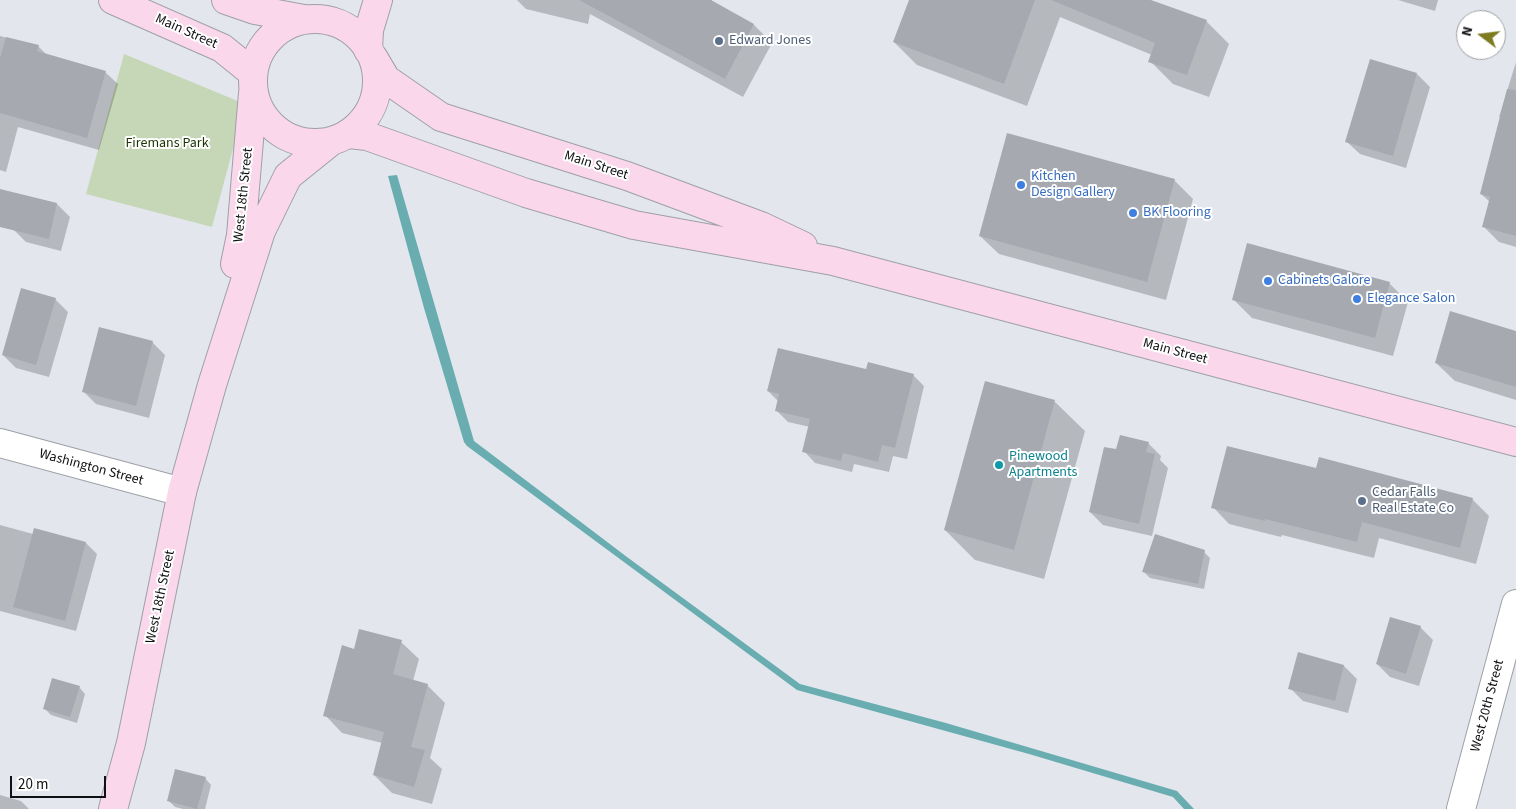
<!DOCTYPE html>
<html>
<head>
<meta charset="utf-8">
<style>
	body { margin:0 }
	#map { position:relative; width:1516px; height:809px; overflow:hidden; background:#e3e7ed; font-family:"Source Sans 3",sans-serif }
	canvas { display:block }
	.north { position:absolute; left:1456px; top:10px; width:50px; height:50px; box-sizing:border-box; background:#fff; border:1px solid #9f9fa0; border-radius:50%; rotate:285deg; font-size:14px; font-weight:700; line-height:20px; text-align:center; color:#0f1012 }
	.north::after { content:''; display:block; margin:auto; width:18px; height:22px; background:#7e7b21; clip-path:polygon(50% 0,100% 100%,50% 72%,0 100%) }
	.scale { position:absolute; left:10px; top:776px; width:96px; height:22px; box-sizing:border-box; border:2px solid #0f1012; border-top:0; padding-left:6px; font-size:15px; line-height:18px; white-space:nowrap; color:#0f1012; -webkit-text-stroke:4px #fff; paint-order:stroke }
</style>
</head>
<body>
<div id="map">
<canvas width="1516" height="809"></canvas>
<div class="north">N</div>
<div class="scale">20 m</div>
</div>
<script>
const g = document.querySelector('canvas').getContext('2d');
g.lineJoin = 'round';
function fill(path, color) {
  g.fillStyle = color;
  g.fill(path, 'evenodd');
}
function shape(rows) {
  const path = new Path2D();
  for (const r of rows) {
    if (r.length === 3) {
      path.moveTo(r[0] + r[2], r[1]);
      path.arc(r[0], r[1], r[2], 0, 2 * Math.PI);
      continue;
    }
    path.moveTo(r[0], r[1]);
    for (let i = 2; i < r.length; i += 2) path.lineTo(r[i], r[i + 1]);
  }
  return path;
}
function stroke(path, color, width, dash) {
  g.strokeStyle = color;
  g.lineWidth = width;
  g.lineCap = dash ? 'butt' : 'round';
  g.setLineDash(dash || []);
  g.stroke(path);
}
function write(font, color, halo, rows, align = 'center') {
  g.font = font + ' "Source Sans 3",sans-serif';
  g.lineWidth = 4;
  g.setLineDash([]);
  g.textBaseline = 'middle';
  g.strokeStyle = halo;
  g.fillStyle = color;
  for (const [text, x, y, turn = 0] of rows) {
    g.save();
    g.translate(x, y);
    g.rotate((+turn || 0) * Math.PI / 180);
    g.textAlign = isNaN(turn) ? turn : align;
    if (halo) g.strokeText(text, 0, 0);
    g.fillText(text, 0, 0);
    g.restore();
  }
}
const green = shape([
	[124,54,245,104,212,227,86,194]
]);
const water = shape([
	[397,175,474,441,627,557,800,684,946,723,1177,791,1194,809,1184,809,1173,797,1029,754,797,690,467,446,464,442,424,308,388,176]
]);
const shadow = shape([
	[517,0,712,0,711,2,754,25,772,43,743,97,590,14,588,24,526,9],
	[910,0,1147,0,1206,21,1229,44,1209,97,1173,84,1150,61,1152,55,1060,17,1027,106,917,65,894,42],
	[1398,0,1438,0,1435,11],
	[0,36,38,46,47,55,105,72,118,84,99,150,18,127,6,172,0,170],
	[1516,62,1516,247,1499,242,1483,226,1490,202,1481,194,1501,118,1499,117],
	[1417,74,1430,87,1406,168,1360,154,1347,142],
	[1174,180,1193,199,1166,300,999,254,980,236],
	[57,204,70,217,61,251,26,242,13,229],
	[1389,283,1408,302,1393,356,1252,318,1233,299],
	[55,299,68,312,49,377,16,368,3,355],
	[1516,332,1516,400,1455,381,1436,363],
	[152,342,165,355,149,418,96,404,83,391],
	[867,371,913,375,924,386,907,459,893,456,889,472,854,464,852,472,815,463,804,451,810,427,788,422,777,411,779,402,768,391],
	[986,382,1055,402,1085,431,1044,579,975,560,945,530],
	[1148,443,1161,456,1160,460,1168,468,1152,536,1103,525,1090,512,1117,451],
	[1317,470,1472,499,1489,516,1476,564,1379,538,1374,558,1282,535,1281,537,1229,524,1213,507],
	[0,525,33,534,86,543,97,554,76,631,0,611],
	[1204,552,1210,558,1204,589,1150,578,1144,572],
	[1420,627,1433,640,1419,686,1390,677,1377,664],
	[401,642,419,659,413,681,427,685,445,703,430,758,442,769,432,804,392,793,374,775,382,743,342,733,325,715,355,650],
	[1299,654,1344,666,1357,679,1348,713,1303,701,1290,688],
	[79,687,85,694,77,723,51,715,44,708],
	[205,778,211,785,205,809,183,809,175,807,168,800],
	[0,795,21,801,29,809,0,809]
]);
const building = shape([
	[579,0,711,0,754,24,725,79],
	[909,0,1035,0,1004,84,893,42],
	[1051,0,1151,0,1207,20,1187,75,1148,62,1155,43],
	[6,37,39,45,37,51,106,71,87,138,0,113,0,58],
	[1370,59,1417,73,1393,156,1345,142],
	[1507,89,1516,90,1516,236,1482,227,1490,197,1480,194],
	[1007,133,1175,179,1147,282,979,236],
	[0,189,57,203,49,239,0,227],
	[1247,243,1390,282,1375,338,1232,300],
	[21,288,56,298,36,365,2,355],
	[1450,311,1516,331,1516,387,1435,363],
	[99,327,153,341,136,406,82,392],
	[778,348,866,369,868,362,914,374,895,448,882,445,878,462,843,453,841,461,802,452,810,419,775,411,779,394,767,391],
	[985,381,1055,400,1014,550,944,530],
	[1120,435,1149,442,1146,452,1155,454,1139,524,1089,512,1104,447,1116,449],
	[1227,446,1316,468,1319,457,1473,498,1460,548,1362,522,1357,542,1265,519,1265,521,1211,508],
	[34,528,86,542,65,621,13,607],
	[1155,534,1205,550,1198,584,1142,572],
	[1390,617,1421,626,1406,674,1376,664],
	[359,629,402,640,393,674,428,684,411,747,425,750,414,787,373,775,384,732,323,716,342,645,354,649],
	[1298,652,1344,665,1335,701,1288,689],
	[52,678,80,686,70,717,43,709],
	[175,769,206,777,197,809,167,801]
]);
const minor = shape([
	[0,443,182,492],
	[1461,809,1516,604]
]);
const secondary = shape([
	[113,0,222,48,253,73],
	[226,0,255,10,304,19],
	[315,81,62],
	[368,50,369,30,378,0],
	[373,57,386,79,441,117,627,176,761,226,803,246],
	[349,134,367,136,526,193,634,225,833,261,1516,442],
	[235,264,241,235,253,93],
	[113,809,131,743,182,492,212,385,261,231,288,176,329,143]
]);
const markers = [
	[719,41,5,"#5c6f8a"],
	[1021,185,5,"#3f7fe0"],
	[1133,213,5,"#3f7fe0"],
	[1268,281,5,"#3f7fe0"],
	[1357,299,5,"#3f7fe0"],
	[999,465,5,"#0f9aa8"],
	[1362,501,5,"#5c6f8a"]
];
const streetNames = [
	["Main Street",186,32,24],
	["Main Street",596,166,18],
	["West 18th Street",244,195,-84],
	["Main Street",1175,352,15],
	["Washington Street",91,468,15],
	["West 18th Street",161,597,-78],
	["West 20th Street",1488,706,-75]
];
const serviceNames = [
	["Edward Jones",729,41],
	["Cedar Falls",1372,493],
	["Real Estate Co",1372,509]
];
const parkNames = [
	["Firemans Park",167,144]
];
const shopNames = [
	["Kitchen",1031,177],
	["Design Gallery",1031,193],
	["BK Flooring",1143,213],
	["Cabinets Galore",1278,281],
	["Elegance Salon",1367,299]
];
const cultureNames = [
	["Pinewood",1009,457],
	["Apartments",1009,473]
];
fill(green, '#c5d7b6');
fill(water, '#69adb1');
fill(shadow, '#0003');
fill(building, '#a6a9b0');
stroke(minor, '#9ea0a7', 30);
stroke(secondary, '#9ea0a7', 30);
stroke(minor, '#fff', 28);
stroke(secondary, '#fad7ea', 28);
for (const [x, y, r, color] of markers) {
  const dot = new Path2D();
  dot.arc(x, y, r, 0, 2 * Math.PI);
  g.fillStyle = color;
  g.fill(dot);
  stroke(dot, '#fff', 2);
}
write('14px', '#0f1012', '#fff', streetNames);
write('14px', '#4e5e75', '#fff', serviceNames, 'left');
write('14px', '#1c3300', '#fff', parkNames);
write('14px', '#366cbe', '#fff', shopNames, 'left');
write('14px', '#0d838f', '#fff', cultureNames, 'left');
</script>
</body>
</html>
